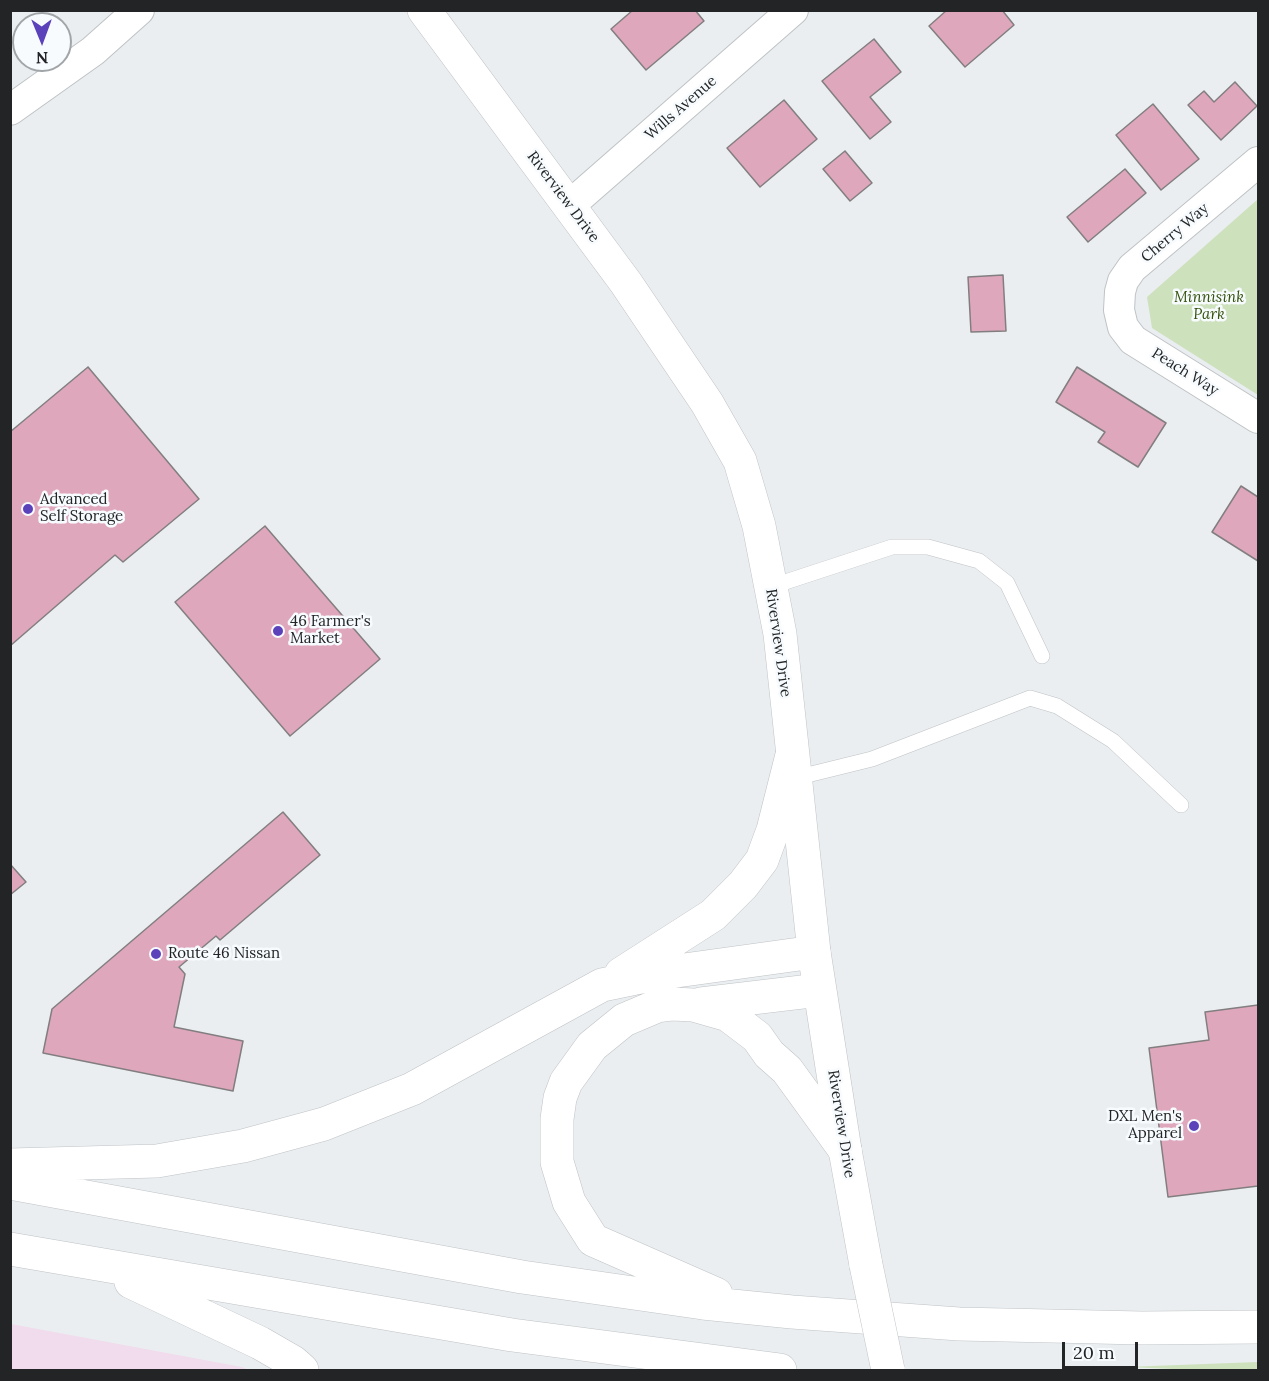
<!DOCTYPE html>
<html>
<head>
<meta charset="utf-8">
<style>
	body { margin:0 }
	#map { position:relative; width:1269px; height:1381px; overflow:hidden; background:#eaeef1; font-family:Lora,serif }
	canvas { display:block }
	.frame { position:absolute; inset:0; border:12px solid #232425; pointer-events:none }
	.north { position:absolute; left:12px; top:12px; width:60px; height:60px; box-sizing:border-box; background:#f7fbfe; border:2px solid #a2a5a7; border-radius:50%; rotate:179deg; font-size:16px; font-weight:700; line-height:24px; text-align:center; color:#232425 }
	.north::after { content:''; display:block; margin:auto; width:21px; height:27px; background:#5c42ba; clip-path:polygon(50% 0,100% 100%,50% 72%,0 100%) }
	.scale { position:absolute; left:1062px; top:1342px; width:76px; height:27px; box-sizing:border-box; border:3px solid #232425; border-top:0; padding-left:8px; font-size:18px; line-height:21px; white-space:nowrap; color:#232425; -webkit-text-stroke:4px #f7fbfe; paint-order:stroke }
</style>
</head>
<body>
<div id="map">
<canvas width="1269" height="1381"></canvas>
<div class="frame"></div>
<div class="north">N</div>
<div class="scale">20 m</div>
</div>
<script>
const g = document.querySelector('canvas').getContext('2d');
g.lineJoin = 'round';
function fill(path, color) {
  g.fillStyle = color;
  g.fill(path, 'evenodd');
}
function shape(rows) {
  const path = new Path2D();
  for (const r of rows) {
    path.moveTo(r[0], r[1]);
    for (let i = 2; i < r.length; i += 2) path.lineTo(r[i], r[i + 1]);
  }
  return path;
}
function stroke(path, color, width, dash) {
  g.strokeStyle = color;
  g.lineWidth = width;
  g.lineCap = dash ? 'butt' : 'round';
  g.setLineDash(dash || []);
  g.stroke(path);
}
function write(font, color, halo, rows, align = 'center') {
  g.font = font + ' Lora,serif';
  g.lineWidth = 5;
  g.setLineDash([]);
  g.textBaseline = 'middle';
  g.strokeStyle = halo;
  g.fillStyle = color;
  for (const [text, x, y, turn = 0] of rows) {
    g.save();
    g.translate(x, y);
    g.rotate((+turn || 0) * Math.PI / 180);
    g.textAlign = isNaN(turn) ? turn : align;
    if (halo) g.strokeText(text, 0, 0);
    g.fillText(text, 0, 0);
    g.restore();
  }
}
const commercial = shape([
	[11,1324,242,1367,249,1370,11,1370]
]);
const green = shape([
	[1258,199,1258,395,1152,328,1147,297],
	[1258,1362,1258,1370,1197,1370,1125,1367]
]);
const building = shape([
	[633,10,695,10,704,21,646,70,611,29,633,10],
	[947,10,1002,10,1014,25,965,67,929,26,947,10],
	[874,39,901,72,870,97,891,122,870,139,822,81,874,39],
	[1235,82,1257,106,1221,140,1188,105,1204,91,1214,102,1235,82],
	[784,100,817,139,760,187,727,148,784,100],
	[1153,104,1199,159,1161,190,1116,135,1153,104],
	[845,151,872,183,850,201,823,169,845,151],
	[1125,169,1146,193,1088,242,1067,217,1125,169],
	[1003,275,1006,331,971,332,968,277,1003,275],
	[88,367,199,499,123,562,115,555,10,646,10,432,88,367],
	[1077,367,1166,423,1138,467,1098,442,1105,432,1056,402,1077,367],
	[1241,486,1258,497,1258,561,1212,532,1241,486],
	[265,526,380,659,290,736,175,602,265,526],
	[283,812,320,855,220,940,216,936,179,967,185,974,174,1027,243,1041,233,1091,43,1053,52,1009,283,812],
	[10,864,26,882,10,895,10,864],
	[1258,1005,1258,1186,1168,1197,1149,1048,1209,1040,1205,1012,1258,1005]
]);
const service = shape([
	[770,587,892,547,928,547,979,561,1007,583,1042,656],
	[795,778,872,759,1030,698,1057,706,1113,741,1181,805]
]);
const minor = shape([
	[10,110,93,51,139,10],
	[1258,162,1132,268,1123,281,1120,292,1119,310,1123,327,1133,340,1258,418],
	[569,206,793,10]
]);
const secondary = shape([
	[424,10,626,283,707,403,740,461,759,526,780,634,814,952,845,1150]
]);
const primary = shape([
	[845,1150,866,1265]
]);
const trunk = shape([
	[621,974,713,915,743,885,762,860,773,830,792,755],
	[701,1004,819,990],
	[10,1165,157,1161,243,1146,324,1124,412,1089,602,985,655,974,814,952],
	[10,1183,522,1277,703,1303,792,1312,959,1324,1142,1328,1258,1327],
	[10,1249,512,1335,780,1370],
	[131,1282,260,1343,293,1362,302,1370],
	[716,1294,593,1240,569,1202,557,1162,557,1119,560,1098,566,1082,592,1046,624,1020,657,1006,673,1004,693,1005,728,1015,757,1037,769,1054,787,1070,845,1150]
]);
const primaryBridge = shape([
	[866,1265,888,1370]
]);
const markers = [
	[28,509,6,"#5c42ba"],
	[278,631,6,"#5c42ba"],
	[156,954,6,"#5c42ba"],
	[1194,1126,6,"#5c42ba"]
];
const streetNames = [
	["Wills Avenue",681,108,-41],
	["Riverview Drive",563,197,53],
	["Cherry Way",1175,233,-40],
	["Peach Way",1185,372,32],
	["Riverview Drive",778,643,82],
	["Riverview Drive",841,1124,81]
];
const parkNames = [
	["Minnisink",1209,298],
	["Park",1209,315]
];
const poiNames = [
	["Advanced",40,500],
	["Self Storage",40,517],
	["46 Farmer's",290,622],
	["Market",290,639],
	["Route 46 Nissan",168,954],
	["DXL Men's",1182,1117,"right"],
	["Apparel",1182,1134,"right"]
];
fill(commercial, '#f0dcec');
fill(green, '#cde1bd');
fill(building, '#dfa7bc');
stroke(building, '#827e7f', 1.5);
stroke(service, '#bfc3c5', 16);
stroke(minor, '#bfc3c5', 32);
stroke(secondary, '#bfc3c5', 34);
stroke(primary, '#bfc3c5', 34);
stroke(trunk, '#bfc3c5', 34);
stroke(service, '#fff', 15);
stroke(minor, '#fff', 30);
stroke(secondary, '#fff', 33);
stroke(primary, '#fff', 33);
stroke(trunk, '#fff', 33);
stroke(primaryBridge, '#bfc3c5', 34, []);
stroke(primaryBridge, '#fff', 33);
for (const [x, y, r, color] of markers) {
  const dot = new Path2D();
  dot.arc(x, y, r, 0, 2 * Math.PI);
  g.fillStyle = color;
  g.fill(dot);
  stroke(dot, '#f7fbfe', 2);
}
write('15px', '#232425', '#f7fbfe', streetNames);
write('italic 15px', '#34520c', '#f7fbfe', parkNames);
write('15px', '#232425', '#f7fbfe', poiNames, 'left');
</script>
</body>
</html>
